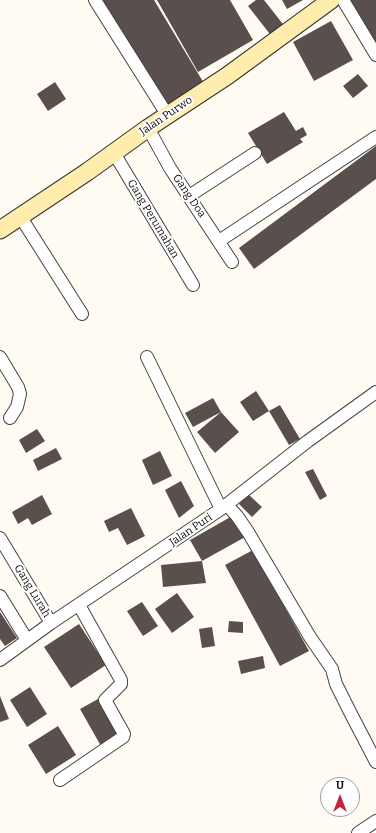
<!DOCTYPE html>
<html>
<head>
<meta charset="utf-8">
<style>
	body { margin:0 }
	#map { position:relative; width:376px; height:833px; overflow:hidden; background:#fffbf2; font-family:Bitter,serif }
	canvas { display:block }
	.north { position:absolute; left:320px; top:777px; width:40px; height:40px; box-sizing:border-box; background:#fff; border:1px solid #9f9f9f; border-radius:50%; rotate:0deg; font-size:11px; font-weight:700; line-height:16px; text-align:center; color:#101010 }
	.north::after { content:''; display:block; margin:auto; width:14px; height:18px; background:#c3243c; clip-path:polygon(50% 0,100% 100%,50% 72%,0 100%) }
</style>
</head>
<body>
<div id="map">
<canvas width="376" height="833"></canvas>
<div class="north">U</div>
</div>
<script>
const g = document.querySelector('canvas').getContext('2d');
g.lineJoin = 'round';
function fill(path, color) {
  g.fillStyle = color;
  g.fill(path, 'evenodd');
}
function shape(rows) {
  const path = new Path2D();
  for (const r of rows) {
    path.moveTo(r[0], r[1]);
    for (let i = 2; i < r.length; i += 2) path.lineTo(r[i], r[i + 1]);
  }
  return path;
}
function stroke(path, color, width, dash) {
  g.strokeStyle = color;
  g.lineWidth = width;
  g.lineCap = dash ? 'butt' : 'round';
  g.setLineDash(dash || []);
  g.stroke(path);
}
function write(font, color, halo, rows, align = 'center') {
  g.font = font + ' Bitter,serif';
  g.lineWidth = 4;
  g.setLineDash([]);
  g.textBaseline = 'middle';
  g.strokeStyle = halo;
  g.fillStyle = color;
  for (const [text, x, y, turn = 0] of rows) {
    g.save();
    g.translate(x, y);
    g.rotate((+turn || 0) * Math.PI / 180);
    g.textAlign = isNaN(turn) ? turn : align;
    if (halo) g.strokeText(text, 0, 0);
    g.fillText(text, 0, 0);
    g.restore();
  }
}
const building = shape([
	[99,0,154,0,205,85,165,109],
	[157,0,230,0,253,40,198,72],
	[256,0,264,0,286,28,273,38,248,6],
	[282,0,303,0,287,9],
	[346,0,376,0,376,47],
	[331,21,353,60,314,81,293,42],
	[358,74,368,86,353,98,343,86],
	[55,82,66,99,48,111,37,94],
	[284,112,296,131,303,127,307,135,300,139,303,142,267,164,248,133],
	[376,146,376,179,254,269,239,248],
	[256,391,269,411,253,421,240,402],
	[213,398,221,412,239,432,215,453,197,432,221,412,193,427,185,413],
	[280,405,300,439,289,445,269,411],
	[37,429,45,441,26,453,19,440],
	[56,448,62,459,38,471,33,460],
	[160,451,172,476,153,485,142,460],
	[313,469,327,496,320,500,305,472],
	[181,481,194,506,179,518,165,490],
	[248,494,262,507,252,517,239,504],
	[42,495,52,514,32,525,28,518,18,524,12,512],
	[131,508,145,536,127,545,118,528,109,532,104,521],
	[234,515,247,536,202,561,190,540],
	[253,550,309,651,280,666,225,565],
	[202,561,206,583,163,587,161,565],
	[177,593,194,617,172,633,155,609],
	[142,602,158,626,143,636,127,611],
	[0,612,17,638,5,646,0,639],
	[229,621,243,622,243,633,228,632],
	[79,624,106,665,71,688,44,647],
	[212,627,215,646,202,648,199,629],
	[263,656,265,668,241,674,238,661],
	[30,687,47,714,27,727,10,700],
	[0,696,9,719,0,722],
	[98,699,119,737,101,746,80,709],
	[58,726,76,755,46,774,28,745]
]);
const street = shape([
	[95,0,168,116],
	[343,0,376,55],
	[148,128,170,168,232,262],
	[114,153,193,285],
	[189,196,255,153],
	[20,216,82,314],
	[219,241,376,137],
	[0,357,18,387,20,394,17,407,10,418],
	[147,357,221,509],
	[227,505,237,516,248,532,310,637,332,669,336,684,351,714,376,762],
	[0,538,51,623],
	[0,596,27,640],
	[0,660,51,623,221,509,308,441,376,392],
	[60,780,123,737,124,734,105,700,121,684,121,680,79,605],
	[358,833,376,821]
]);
const secondary = shape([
	[0,230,87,172,148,128,227,76,331,0]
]);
const streetNames = [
	["Jalan Purwo",166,116,-34],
	["Gang Doa",189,196,56],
	["Gang Perumahan",153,219,59],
	["Jalan Puri",191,530,-34],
	["Gang Lurah",32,591,59]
];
fill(building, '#594f4c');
stroke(street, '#434343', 14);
stroke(secondary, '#323232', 19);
stroke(street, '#fff', 12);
stroke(secondary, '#ffedad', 17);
write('11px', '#101010', '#fff', streetNames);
</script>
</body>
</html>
